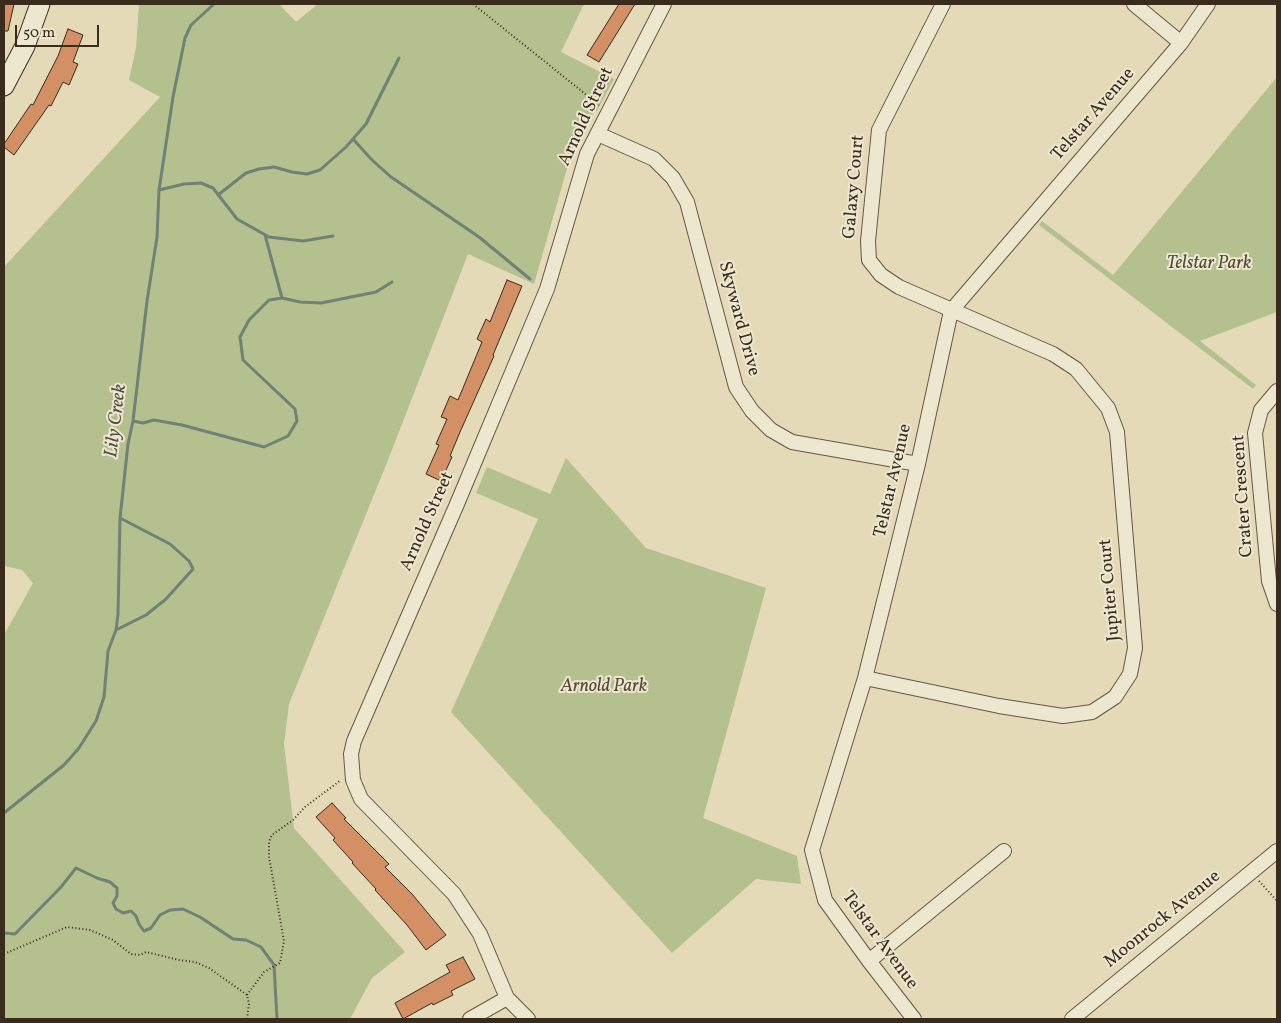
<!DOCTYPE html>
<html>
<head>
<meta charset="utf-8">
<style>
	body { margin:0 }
	#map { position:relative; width:1281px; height:1023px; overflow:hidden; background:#e4dab7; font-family:Vollkorn,serif }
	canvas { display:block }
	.frame { position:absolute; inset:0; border:5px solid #3a2c1d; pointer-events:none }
	.scale { position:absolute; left:15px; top:25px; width:84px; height:22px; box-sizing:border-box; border:2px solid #3a2c1d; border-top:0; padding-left:6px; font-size:15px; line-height:18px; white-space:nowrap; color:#3a2c1d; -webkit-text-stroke:4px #ede7d0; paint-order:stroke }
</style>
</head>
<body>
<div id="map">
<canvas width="1281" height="1023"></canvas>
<div class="frame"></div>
<div class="scale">50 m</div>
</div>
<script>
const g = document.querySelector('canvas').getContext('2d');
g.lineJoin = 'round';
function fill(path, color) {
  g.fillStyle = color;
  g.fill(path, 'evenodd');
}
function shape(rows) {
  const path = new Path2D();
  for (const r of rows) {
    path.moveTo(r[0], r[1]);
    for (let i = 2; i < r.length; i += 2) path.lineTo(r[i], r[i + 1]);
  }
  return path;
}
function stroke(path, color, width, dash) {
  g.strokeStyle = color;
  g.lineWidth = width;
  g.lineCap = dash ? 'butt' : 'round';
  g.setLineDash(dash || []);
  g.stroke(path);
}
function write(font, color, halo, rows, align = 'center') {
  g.font = font + ' Vollkorn,serif';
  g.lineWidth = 4;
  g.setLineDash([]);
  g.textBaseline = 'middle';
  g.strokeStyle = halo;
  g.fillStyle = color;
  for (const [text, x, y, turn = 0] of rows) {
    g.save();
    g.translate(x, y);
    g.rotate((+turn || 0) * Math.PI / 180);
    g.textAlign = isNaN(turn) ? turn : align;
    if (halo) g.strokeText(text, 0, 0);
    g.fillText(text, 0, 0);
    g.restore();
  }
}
const green = shape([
	[139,4,279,4,296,22,318,4,584,4,561,52,614,79,597,111,594,112,572,151,534,284,468,254,388,460,289,704,284,744,294,828,405,952,372,978,350,1019,4,1019,4,635,33,583,22,570,4,566,4,267,160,97,129,80,136,48],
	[1277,77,1277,312,1200,341,1256,385,1253,389,1039,225,1042,221,1113,275],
	[566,458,646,548,766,588,703,818,797,856,801,884,756,879,672,953,451,712,538,519,476,493,487,467,550,494]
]);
const stream = shape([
	[353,139,372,160,391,177,479,237,530,279],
	[159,190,184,184,201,183,213,188,237,219,269,237,303,241,333,236],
	[218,195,246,173,259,169,274,167,292,172,307,174,320,170,346,147,366,124,399,58],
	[265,235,282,298],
	[133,421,143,423,154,420,182,425,264,447,288,436,297,421,295,409,243,360,240,337,249,320,269,300,282,298,300,302,321,303,376,292,392,282],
	[116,630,146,615,166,599,193,569,189,561,170,544,120,518],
	[4,813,64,765,79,748,96,721,104,697,108,651,116,630,118,614,120,518,128,444,133,421,147,301,157,237,159,190,173,97,185,38,191,25,214,4],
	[4,933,15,934,61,887,76,868,97,878,110,882,117,888,117,896,113,903,116,909,123,913,131,911,136,916,139,924,144,931,151,928,160,915,170,910,183,909,200,917,233,939,246,940,261,947,274,965,277,1019]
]);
const building = shape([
	[4,4,14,4,8,31,4,31,4,4],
	[619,4,635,4,599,62,587,55,619,4],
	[68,29,83,35,73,62,78,64,69,85,63,82,51,106,49,105,14,155,4,147,4,144,31,104,33,105,58,56,68,29],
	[507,280,522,286,493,355,494,356,460,432,450,456,452,457,441,481,426,474,439,445,436,444,447,419,441,417,450,396,458,400,482,342,477,339,486,319,490,322,507,280],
	[332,803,346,818,344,819,389,864,385,867,412,894,446,935,426,950,407,925,375,890,376,889,352,863,353,862,333,840,335,838,316,817,332,803],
	[463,957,475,979,451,991,453,995,433,1005,432,1003,403,1019,395,1003,450,972,446,965,463,957]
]);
const path = shape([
	[473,4,599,105],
	[1259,881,1277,901],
	[4,954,67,927,90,930,113,940,131,954,140,955,146,952,179,960,195,962,209,968,247,995,249,1004,247,1019],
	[247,995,264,972,280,963,284,941,269,857,269,842,272,835,293,820,305,807,341,780]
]);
const street = shape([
	[1134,4,1181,43],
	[598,134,654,159,673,178,687,202,736,387,752,411,771,430,792,442,918,464],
	[1277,391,1261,410,1255,433,1269,581,1277,604],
	[865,678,999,706,1063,716,1092,712,1115,697,1130,674,1135,648,1117,432,1108,408,1076,369,1053,354,899,287,881,275,869,260,868,241,879,130,943,4],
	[869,961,1004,851],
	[470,1019,507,998],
	[528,1019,507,998,480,934,454,894,361,799,353,780,351,754,354,741,457,504,547,289,587,154,664,4],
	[914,1019,869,961,825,900,812,850,865,678,918,464,951,311,1181,43,1208,4],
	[1072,1019,1277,851]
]);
const secondary = shape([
	[4,86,25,46,40,4]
]);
const streetNames = [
	["Telstar Avenue",1094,115,-49],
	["Arnold Street",587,117,-65],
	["Galaxy Court",855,187,-85],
	["Skyward Drive",738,319,75],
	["Telstar Avenue",894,481,-77],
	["Crater Crescent",1244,496,-94],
	["Arnold Street",428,522,-66],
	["Jupiter Court",1111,590,-95],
	["Moonrock Avenue",1163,920,-39],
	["Telstar Avenue",879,941,54]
];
const parkNames = [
	["Telstar Park",1209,265],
	["Arnold Park",604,688]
];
const waterNames = [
	["Lily Creek",117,421,-83]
];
fill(green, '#b4c08e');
stroke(stream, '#718175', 3);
fill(building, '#d29064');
stroke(building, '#3a2c1d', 1);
stroke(street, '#645844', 16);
stroke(secondary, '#3a2c1d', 21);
stroke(path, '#3a2c1d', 2, [1, 2.5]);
stroke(street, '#ede7d0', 14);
stroke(secondary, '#ede7d0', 19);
write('18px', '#3a2c1d', '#ede7d0', streetNames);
write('italic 18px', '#524a34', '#ede7d0', parkNames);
write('italic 19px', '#515042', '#ede7d0', waterNames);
</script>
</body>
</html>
